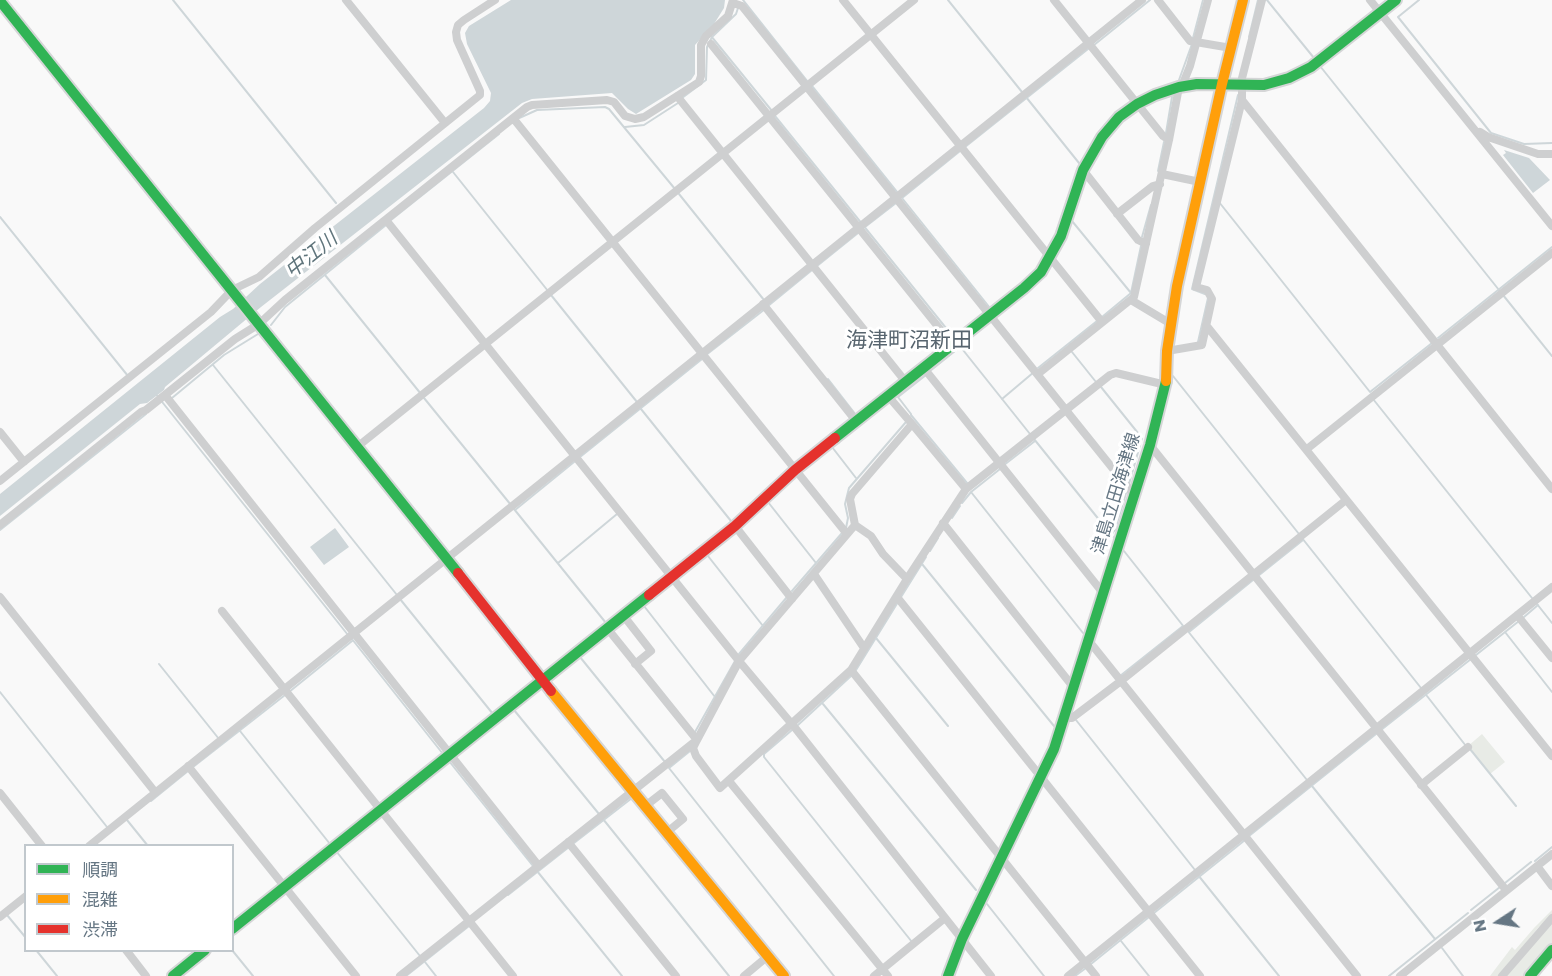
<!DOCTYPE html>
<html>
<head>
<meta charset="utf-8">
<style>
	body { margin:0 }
	#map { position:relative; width:1552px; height:976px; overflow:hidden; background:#f9f9f9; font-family:Poppins,"Noto Sans JP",sans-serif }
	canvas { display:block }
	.legend { position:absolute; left:24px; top:844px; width:210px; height:108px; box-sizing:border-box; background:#fff; border:2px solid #c1c8cd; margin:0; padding:8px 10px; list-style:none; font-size:18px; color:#657683 }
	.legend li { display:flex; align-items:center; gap:12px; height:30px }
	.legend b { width:30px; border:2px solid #c1c8cd }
	.north { position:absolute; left:1468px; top:892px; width:60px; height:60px; -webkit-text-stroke:4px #fff; paint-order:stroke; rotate:258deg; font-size:16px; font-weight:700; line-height:24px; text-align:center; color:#657683 }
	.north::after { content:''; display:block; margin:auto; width:21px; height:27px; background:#657683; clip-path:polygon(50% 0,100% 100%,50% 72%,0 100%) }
</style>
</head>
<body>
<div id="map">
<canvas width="1552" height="976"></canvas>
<ul class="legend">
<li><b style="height:8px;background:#30b455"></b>順調</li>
<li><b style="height:8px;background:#ff9f0a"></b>混雑</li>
<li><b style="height:8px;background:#e5322d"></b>渋滞</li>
</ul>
<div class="north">N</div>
</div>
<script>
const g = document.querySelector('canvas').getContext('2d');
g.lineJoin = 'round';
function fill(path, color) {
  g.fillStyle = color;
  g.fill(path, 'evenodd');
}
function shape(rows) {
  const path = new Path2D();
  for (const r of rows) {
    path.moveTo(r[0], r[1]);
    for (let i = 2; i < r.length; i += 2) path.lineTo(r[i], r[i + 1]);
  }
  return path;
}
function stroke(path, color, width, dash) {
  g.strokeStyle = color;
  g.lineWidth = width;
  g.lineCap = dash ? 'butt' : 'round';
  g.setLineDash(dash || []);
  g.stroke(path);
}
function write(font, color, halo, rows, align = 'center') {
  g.font = font + ' Poppins,"Noto Sans JP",sans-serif';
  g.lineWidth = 6;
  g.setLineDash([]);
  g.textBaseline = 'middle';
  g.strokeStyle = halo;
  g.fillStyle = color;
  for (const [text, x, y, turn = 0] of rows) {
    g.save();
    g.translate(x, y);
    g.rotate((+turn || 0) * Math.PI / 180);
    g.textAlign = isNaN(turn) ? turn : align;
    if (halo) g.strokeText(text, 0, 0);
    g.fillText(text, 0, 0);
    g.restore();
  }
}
const green = shape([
	[1482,734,1505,762,1490,774,1468,746],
	[1552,910,1552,916,1538,928,1499,976,1490,976,1512,947,1515,950,1534,928],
	[1552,921,1552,944,1525,976,1504,976]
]);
const water = shape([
	[511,0,725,0,724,8,714,24,695,45,695,74,691,80,636,114,628,109,612,93,532,99,522,103,261,307,165,387,164,390,147,403,140,404,0,516,0,494,220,317,233,309,260,284,484,108,490,101,491,93,467,44,465,33,469,26],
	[1504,150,1529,158,1550,180,1533,193,1503,155,1506,153],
	[335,528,349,547,324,565,310,547]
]);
const stream = shape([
	[173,0,336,203],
	[743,0,808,82],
	[948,0,1022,92],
	[1267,0,1314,58],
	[1419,0,1398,17,1491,133,1524,144,1552,143],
	[711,36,772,111],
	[1249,37,1258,0],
	[1191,38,1193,38,1203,0],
	[1094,45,1150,0],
	[1320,66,1499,290],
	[1179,80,1192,44],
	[812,86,897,192],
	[1026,97,1079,163],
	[682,98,706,80,707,47,712,37,736,14,738,8],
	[775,116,954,338],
	[517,119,537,110,605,107,609,109,675,189],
	[625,127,644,125,678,103],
	[1166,133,1172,97],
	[965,147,1088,49],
	[960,151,902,198,990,308],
	[1158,171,1164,142],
	[453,172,548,291],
	[679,194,764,300],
	[1219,202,1370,392],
	[0,217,128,376],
	[391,220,499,134],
	[1072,221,1131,293],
	[865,227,896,203],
	[1142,237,1151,205],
	[817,266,858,233],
	[325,275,421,394],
	[1205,294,1192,289,1238,95],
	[551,295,637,402],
	[1503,295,1552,356],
	[768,306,812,270],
	[1102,317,1131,293,1141,246],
	[271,325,285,307,386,225],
	[1438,338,1552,247],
	[1198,342,1208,298],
	[959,345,1030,434],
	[1072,352,1096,382],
	[706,355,765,309],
	[213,365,397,595],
	[1038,368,1097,321],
	[930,371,960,347],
	[1173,376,1299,534],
	[828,379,856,415],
	[1101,387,1142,438,1129,484],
	[1370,392,1432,343],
	[155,393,348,635],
	[172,398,224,355,258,334],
	[424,398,511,505],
	[1002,399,1034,372],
	[1373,399,1532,598],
	[641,409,731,521],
	[911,414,898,397,926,375],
	[911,415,967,483],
	[1034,439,1113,537],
	[832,447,856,478],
	[580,457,702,359],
	[1004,465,1035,441],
	[971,492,1083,633],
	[768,502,816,563],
	[962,503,971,492,1000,469],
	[514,509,606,623],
	[515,510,574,462],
	[952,518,960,506],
	[846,528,848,518,845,504,849,488,906,422],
	[0,530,146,414],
	[1111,535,1115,530,1127,490],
	[1302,538,1421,688],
	[930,551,938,538],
	[1124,551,1184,627],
	[708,556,763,626],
	[558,563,617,514],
	[922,564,1054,726],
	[1258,576,1303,540],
	[792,591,842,533],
	[901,597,926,557],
	[400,599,493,714],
	[1537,604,1552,623],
	[644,606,715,697],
	[1524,617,1538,605],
	[1187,630,1307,780],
	[1189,632,1253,580],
	[1505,632,1552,692],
	[876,638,948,726],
	[352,639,443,754],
	[739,654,787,597],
	[1476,655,1519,621],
	[580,657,665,762],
	[159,664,219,739],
	[856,670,898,602],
	[1120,676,1183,626],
	[0,692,107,827],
	[289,692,352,641],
	[1427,696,1466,746],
	[823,704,976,890],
	[514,710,599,814],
	[1076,720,1195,870],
	[798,725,851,676],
	[792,730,764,754,764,757,912,942],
	[1381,730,1471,659],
	[240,731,330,844],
	[695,732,735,661],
	[1470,749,1516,806],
	[690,751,669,768,834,976],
	[449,761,533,866],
	[193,767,285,695],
	[1312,786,1435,939],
	[151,801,188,771],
	[603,819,729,976],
	[127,820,148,846],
	[1249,836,1376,734],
	[574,843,632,798],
	[336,851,420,956],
	[1535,861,1552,847],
	[537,871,622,976],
	[1198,875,1279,976],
	[1505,883,1531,862],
	[508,895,569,847],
	[987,904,1044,976],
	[1471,910,1500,887],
	[1154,913,1245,840],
	[7,915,26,938],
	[1121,941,1149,976],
	[1442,948,1463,976],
	[36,950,57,976],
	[232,950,253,976],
	[425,962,436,976],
	[1091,964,1149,917],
	[406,976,469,926],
	[1075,976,1086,968],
	[1389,976,1468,913]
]);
const street = shape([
	[346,0,445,123],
	[843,0,1102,322],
	[1054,0,1163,136,1169,140],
	[1158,0,1190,41,1231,48],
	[1370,0,1552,226],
	[733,3,742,6,1134,495],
	[711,44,952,344],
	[1182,86,1190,66,1208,0],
	[1240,86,1262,0],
	[1242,86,1242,100,1552,489],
	[677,96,905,381],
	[513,118,847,534],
	[1480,132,1488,137,1538,154,1552,154],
	[1083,170,1138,240,1146,244],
	[1162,174,1200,182],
	[1117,214,1153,186,1160,184],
	[386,220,739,661,796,729,991,976],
	[1131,300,1171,324],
	[763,304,856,421],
	[1206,325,1552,756],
	[1167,351,1202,345,1212,299,1207,290,1196,287,1242,100],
	[923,367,1103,593],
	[1038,374,1134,297,1169,140,1179,87],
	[165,395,538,865],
	[912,424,966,489],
	[0,432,24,462],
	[1150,445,1506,890],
	[357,447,914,0],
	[1307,449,1552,253],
	[0,481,211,312,232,290,259,277,315,228,480,95,480,91,457,40,456,32,458,25,464,20,495,0],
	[943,523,1074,688],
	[0,525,141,412,146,410,235,339,259,324,285,300,527,107,532,105,607,100,614,102,625,116,635,119,644,117,699,82,701,76,701,45,706,36,728,16,733,0],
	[855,525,871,536,883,554,907,579],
	[735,526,792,599],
	[814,574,864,648],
	[0,597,155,792],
	[897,597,1200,976],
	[222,611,513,976],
	[623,615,651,651,635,664],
	[1517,615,1552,658],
	[607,628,697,740,693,748,696,756,720,788,851,670,907,579,966,489,1110,375,1116,373,1166,385],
	[1089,641,1357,976],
	[851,670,1096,976],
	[1065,718,1072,718,1121,681,1346,500],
	[188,766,356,976],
	[729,781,888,976],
	[1421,785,1468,747],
	[0,793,42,846],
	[644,807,662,793,683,819,666,833],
	[568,842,676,976],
	[89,846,1142,0],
	[1537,866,1552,886],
	[0,917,26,896],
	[126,950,146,976],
	[400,976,697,740,739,661,855,525,850,499,852,494,912,424,888,396],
	[744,976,768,956],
	[874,976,945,918],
	[1068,976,1552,587],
	[1400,976,1552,854],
	[1502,976,1552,918]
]);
const fast = shape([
	[0,1,458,573],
	[835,438,1024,288,1041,272,1061,236,1083,170,1102,137,1119,117,1137,104,1155,95,1179,87,1197,84,1264,85,1289,78,1311,67,1396,0],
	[232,929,649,595],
	[173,976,205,950],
	[948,976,962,939,1054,749,1150,445,1166,381],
	[1530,976,1552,950]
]);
const slow = shape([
	[1166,381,1167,351,1177,286,1222,84,1243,0],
	[551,691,784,976]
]);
const jam = shape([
	[458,573,551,691],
	[649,595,735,526,795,470,835,438]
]);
const streetNames = [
	["津島立田海津線",1117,494,-73]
];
const waterNames = [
	["中江川",312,256,-39]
];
const quarterNames = [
	["海津町沼新田",909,342]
];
fill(green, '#e8ebe6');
fill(water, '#ced6d9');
stroke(stream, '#ced6d9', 2);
stroke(fast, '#d5d6d7', 14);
stroke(slow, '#d5d6d7', 14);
stroke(jam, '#d5d6d7', 14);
stroke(street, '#cecfd0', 8);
stroke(fast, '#30b455', 10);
stroke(slow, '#ff9f0a', 10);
stroke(jam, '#e5322d', 10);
write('18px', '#657683', '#fff', streetNames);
write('italic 20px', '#60757c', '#fff', waterNames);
write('21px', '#57646e', '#fff', quarterNames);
</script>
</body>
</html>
